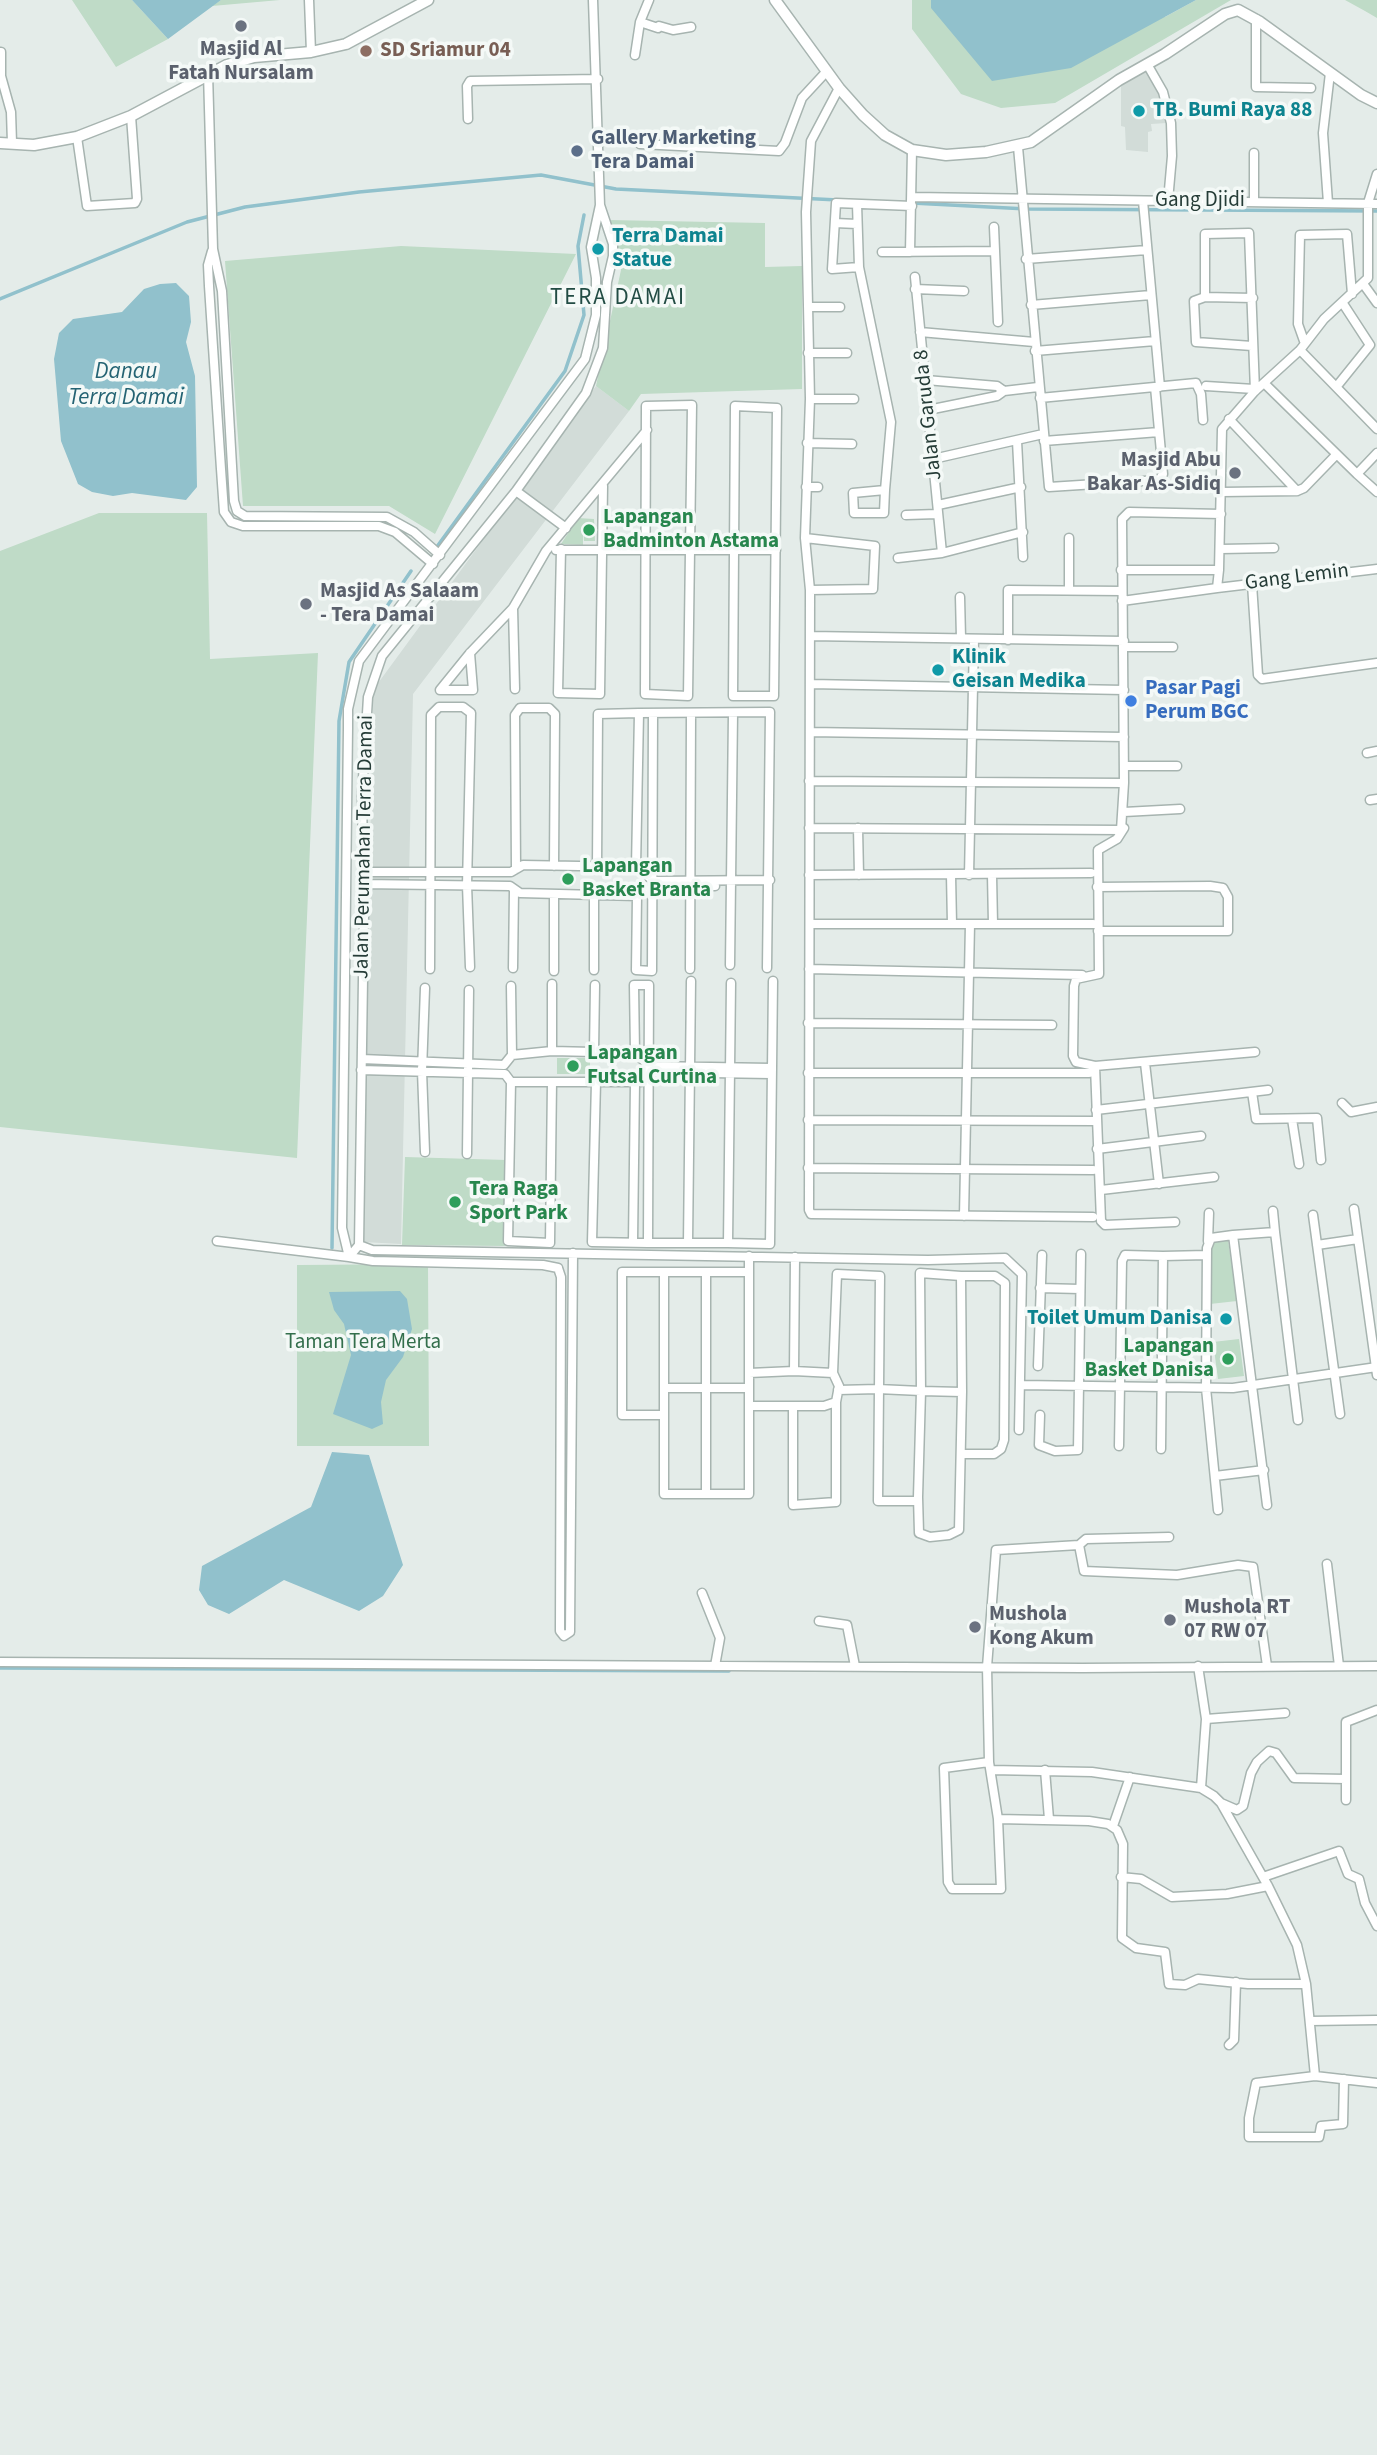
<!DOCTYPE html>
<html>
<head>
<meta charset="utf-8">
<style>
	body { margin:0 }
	canvas { display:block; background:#e4ece9 }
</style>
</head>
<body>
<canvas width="1377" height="2455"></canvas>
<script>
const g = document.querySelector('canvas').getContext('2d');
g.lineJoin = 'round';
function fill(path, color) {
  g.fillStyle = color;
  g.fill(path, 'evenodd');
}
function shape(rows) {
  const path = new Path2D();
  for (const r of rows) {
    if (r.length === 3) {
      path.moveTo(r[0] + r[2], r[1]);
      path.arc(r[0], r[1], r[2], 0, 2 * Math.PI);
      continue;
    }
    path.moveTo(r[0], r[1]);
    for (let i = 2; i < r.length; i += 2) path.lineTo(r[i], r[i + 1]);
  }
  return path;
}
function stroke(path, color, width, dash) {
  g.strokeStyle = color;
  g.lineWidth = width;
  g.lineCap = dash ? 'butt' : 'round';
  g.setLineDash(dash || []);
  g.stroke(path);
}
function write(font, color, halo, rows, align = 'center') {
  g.font = font + ' "Source Sans 3",sans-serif';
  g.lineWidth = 7;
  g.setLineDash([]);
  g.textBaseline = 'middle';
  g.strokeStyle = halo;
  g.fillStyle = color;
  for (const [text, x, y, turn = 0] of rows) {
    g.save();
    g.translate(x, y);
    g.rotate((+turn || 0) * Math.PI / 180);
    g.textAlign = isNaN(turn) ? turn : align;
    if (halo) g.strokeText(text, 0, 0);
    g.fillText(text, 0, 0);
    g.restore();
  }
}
const built = shape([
	[1147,71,1161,99,1167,123,1151,124,1152,131,1148,132,1148,152,1126,150,1125,127,1121,126,1121,86],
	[596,386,629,411,413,694,401,1244,363,1242,373,690]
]);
const green = shape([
	[72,0,132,0,168,39,116,67],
	[221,0,280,0,212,6],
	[912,0,931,0,931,8,1165,17,1196,0,1231,0,1055,103,1001,108,961,94,912,29],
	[1345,0,1377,0,1377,18,1365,11],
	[608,220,765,223,765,267,802,266,802,389,641,394,629,411,596,386,621,270],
	[401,246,576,254,435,534,389,506,243,506,225,261],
	[99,513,207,513,210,659,318,653,297,1158,0,1127,0,551],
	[578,518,594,519,595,541,584,541,583,524,583,545,561,544],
	[568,879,8],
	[557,1058,590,1058,590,1074,557,1074],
	[405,1157,507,1160,505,1246,402,1245],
	[1219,1239,1228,1240,1237,1301,1210,1304,1212,1242],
	[428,1264,429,1446,297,1446,297,1265],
	[1239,1339,1244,1376,1218,1379,1213,1342]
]);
const water = shape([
	[132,0,221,0,168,39],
	[931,0,1196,0,1071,68,992,81,931,8],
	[176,283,189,296,191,322,186,342,195,376,197,487,186,500,132,493,113,496,92,492,78,484,61,441,54,359,59,333,73,319,122,312,144,289,160,284],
	[400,1291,407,1299,412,1329,403,1357,386,1380,381,1402,383,1424,372,1429,333,1414,351,1355,344,1324,334,1310,329,1292],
	[332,1452,369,1455,403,1565,383,1596,359,1611,284,1580,229,1614,208,1605,199,1590,202,1566,311,1507]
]);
const stream = shape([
	[912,203,1027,209,1377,211],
	[0,299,187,222,245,207,359,192,541,175,616,189,838,200],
	[436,548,565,371,584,315,578,246,584,215],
	[332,1248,339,721,349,662,411,571],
	[0,1668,729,1671]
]);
const minor = shape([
	[309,0,311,52],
	[1256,19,1256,87,1311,88],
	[640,22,658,28,659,26,673,30,691,27],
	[1,52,1,76,11,112,12,143],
	[635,55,640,22,649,0],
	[1147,64,1163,92,1171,123,1172,156,1168,201],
	[208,73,213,249,222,291,234,501,237,511,245,516,387,517,414,532,440,555],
	[839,88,811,141,806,212,810,399,805,538,810,590,809,1210,811,1214,1093,1217],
	[468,119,467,86,470,81,598,79],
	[77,137,87,206,135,203,137,199,131,116],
	[640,144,779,151,785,143,802,98,827,71],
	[1018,147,1049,487,1159,480,1163,474,1155,387],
	[913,197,1377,204],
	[1143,201,1160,387],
	[1254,201,1254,153],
	[1328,203,1323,133,1330,73],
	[857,204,859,267,891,422,885,490,884,513,854,513,853,493,885,490],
	[600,205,613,244,613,256,607,282,603,348,586,393,516,491,382,656,368,697,362,795,364,912,359,1245,372,1250,928,1260,1005,1258,1022,1274,1019,1430],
	[835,223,857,224],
	[994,227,998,322],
	[212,251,208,265,209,286,221,469,224,512,231,522,243,526,379,526,395,532,433,564],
	[882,252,995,251],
	[910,252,912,150],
	[1026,259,1147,250],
	[859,267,832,269,836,203,912,206],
	[915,277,942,553],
	[1364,285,1377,303],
	[915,289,964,291],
	[1205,297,1205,234,1249,233,1255,391],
	[1031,305,1151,295],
	[808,307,840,307],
	[920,332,1034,342],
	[1304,341,1298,324,1300,235,1347,234,1352,294],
	[1252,346,1196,342,1194,301,1205,297,1253,298],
	[1300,350,1377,429],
	[1035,351,1155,341],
	[808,353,847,353],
	[926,380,997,386,1004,391],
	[1264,383,1357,474,1377,453],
	[1206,386,1254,389],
	[1337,386,1370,345,1342,302],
	[1040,398,1196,383,1201,394,1203,420],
	[810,399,854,399],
	[692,405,688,696,645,694,646,406,692,405],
	[735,406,777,408,774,696,733,696,735,406],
	[928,410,997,396,1004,391,1038,387],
	[1229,419,1297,491],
	[1017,441,1023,557],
	[1044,441,1159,432],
	[807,443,852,444],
	[933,459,1043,434],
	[1357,474,1377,492],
	[806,487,818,487],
	[516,491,566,528],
	[1222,492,1297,491,1304,488,1336,455],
	[938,505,1021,487],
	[906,515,937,514],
	[805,538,875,546,873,589,810,590],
	[561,549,558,693,600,694,603,486],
	[1221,549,1274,548],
	[556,550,776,550],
	[898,558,942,553,1023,532],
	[1121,570,1219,570,1222,429,1255,391,1300,350,1324,319,1368,278,1368,203,1377,174],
	[1252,584,1258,675,1262,679,1377,663],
	[1217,588,1377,569],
	[1069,590,1069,538],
	[960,597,961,638],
	[1122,601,1217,588,1219,570],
	[513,608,515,689],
	[810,636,1124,641],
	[1008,640,1008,590,1122,591],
	[1124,647,1173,647],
	[470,653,473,690,440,690,470,653,513,608,546,551,647,430],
	[810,684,1124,690],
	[639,713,770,712,767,968],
	[810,732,1124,737],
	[1367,753,1377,751],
	[1124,766,1177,766],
	[809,781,1124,783],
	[1370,800,1377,799],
	[1124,812,1180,809],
	[809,828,1121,830,1124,783,1122,519,1129,512,1221,514],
	[858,828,859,875],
	[1124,828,1117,839,1098,850,1099,974,1076,979,1074,986,1073,1056,1076,1062,1095,1066,1101,1221,1105,1225,1175,1222],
	[597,866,598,714,639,713,636,867],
	[516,869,515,715,520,708,549,708,555,714,554,866],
	[363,872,511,872,523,865,636,867,654,881,770,880],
	[809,875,1091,873],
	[951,875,952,924],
	[969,875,974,639],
	[992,875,993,924],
	[363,884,510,886,520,893,637,896,654,887,715,886],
	[1097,887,1210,886,1223,888,1228,897,1228,931,1098,931],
	[594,895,594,970],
	[637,896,636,970,652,971,653,713],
	[810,924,1093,924],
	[730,965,733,713],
	[513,968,514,890],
	[430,969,431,715,439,707,463,707,471,713,467,885,470,967],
	[690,969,691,713],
	[809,969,1082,975],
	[554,971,554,894],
	[552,984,552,1051],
	[511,986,512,1055],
	[808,1023,1052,1025],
	[594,1052,595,985],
	[362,1059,504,1065,512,1055,552,1051,635,1053,650,1066,771,1068],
	[1145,1063,1159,1184],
	[1095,1066,1255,1052],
	[361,1070,505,1074,511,1082,641,1082,650,1072,771,1074],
	[808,1073,1089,1073],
	[511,1082,508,1241,550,1243,552,1082],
	[596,1082,592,1242,648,1243,649,985,634,985,635,1053],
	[1252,1092,1256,1119,1317,1118,1321,1160],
	[1342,1103,1351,1112,1377,1107],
	[1096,1110,1268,1090],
	[1292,1119,1299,1164],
	[808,1120,1097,1121],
	[1097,1149,1201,1136],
	[425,1152,422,1071,425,988],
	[467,1154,469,990],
	[808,1168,1093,1170],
	[1101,1190,1214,1177],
	[1354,1209,1377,1375],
	[1273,1211,1275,1232],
	[1313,1215,1340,1414],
	[964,1216,970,924],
	[217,1241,349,1257,359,1245],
	[1208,1241,1209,1213],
	[633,1242,635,1082],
	[648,1243,688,1243,691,981],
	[688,1243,728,1243,731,983],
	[728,1243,770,1244,773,981],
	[1317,1245,1358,1239],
	[558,1268,543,1265,373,1261,349,1257,342,1228,348,728,348,709,359,661,585,359,596,315,596,278,591,247,600,205,593,0],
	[558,1268,561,1277,560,1631,564,1636,570,1632,573,1253],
	[664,1272,664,1494,749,1494,749,1256],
	[706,1272,706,1494],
	[1040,1288,1080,1289],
	[1038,1366,1042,1255],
	[749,1373,794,1371,795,1257],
	[833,1373,837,1274,880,1276,878,1501,918,1501],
	[1020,1385,1233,1388,1377,1367],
	[664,1388,749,1388],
	[838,1390,878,1389,921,1391,962,1392,959,1530,949,1535,930,1537,919,1533,918,1497,921,1391,920,1273,961,1276,962,1392],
	[749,1406,824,1406,836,1402,839,1386,833,1373,794,1371],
	[793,1406,793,1505,836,1502,836,1402],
	[664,1415,622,1415,622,1272,749,1272],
	[1040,1415,1039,1445,1055,1451,1078,1450,1081,1254],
	[1119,1446,1122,1261,1125,1255,1163,1256],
	[1161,1449,1163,1256,1207,1255],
	[961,1454,994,1454,1001,1449,1004,1440,1005,1283,995,1276,961,1276],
	[1215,1476,1264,1470],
	[1267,1505,1233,1235,1275,1232,1298,1420],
	[1218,1510,1206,1388,1207,1248,1211,1238,1233,1235],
	[1079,1545,1084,1571,1177,1575,1238,1565,1253,1567,1267,1666],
	[1327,1564,1339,1666],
	[702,1593,720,1638,715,1666],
	[819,1621,847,1625,855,1666],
	[0,1662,1082,1668,1377,1666],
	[1198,1666,1206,1719,1201,1788],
	[1206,1719,1285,1713],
	[989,1762,944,1768,948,1882,952,1889,1001,1889,998,1819,989,1762,987,1667,996,1550,1079,1545,1086,1539,1169,1537],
	[991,1770,1092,1772,1201,1788,1214,1796,1221,1803,1268,1886,1297,1945,1306,1984,1315,2076,1377,2083],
	[1045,1770,1049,1819],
	[1346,1800,1346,1722,1377,1710],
	[1221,1803,1237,1810,1243,1806,1251,1773,1257,1762,1269,1751,1276,1753,1294,1778,1346,1779],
	[998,1819,1089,1821,1108,1824,1117,1830,1123,1844,1122,1938,1136,1948,1165,1952,1169,1984,1185,1985,1198,1979,1248,1984,1306,1984],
	[1113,1826,1130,1777],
	[1121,1877,1141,1879,1172,1897,1227,1894,1268,1886],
	[1263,1877,1339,1851,1348,1874,1359,1879,1365,1903,1377,1926],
	[1310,2021,1377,2020],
	[1229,2045,1234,2040,1236,1982],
	[1315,2076,1256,2083,1249,2118,1249,2137,1319,2137,1321,2126,1343,2124,1344,2079]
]);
const tertiary = shape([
	[775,0,839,88,863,115,885,135,912,150,946,155,986,152,1031,142,1119,80,1165,54,1225,14,1238,10,1260,22,1361,95,1377,103],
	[0,143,34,145,77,137,131,116,227,65,254,57,311,52,346,44,428,0]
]);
const markers = [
	[241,26,7,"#6b7280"],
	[366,51,7,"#8d6e63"],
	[1139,111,7,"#0f9aa8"],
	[577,151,7,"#5c6f8a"],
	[598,249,7,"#0f9aa8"],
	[1235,473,7,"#6b7280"],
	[589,530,7,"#2e9e5b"],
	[306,604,7,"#6b7280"],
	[938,670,7,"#0f9aa8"],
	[1131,701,7,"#3f7fe0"],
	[568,879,7,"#2e9e5b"],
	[573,1066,7,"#2e9e5b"],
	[455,1202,7,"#2e9e5b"],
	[1226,1319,7,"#0f9aa8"],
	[1228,1359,7,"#2e9e5b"],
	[1170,1620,7,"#6b7280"],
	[975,1627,7,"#6b7280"]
];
const worshipNames = [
	["Masjid Al",241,50,"center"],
	["Fatah Nursalam",241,74,"center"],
	["Masjid Abu",1221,461,"right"],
	["Bakar As-Sidiq",1221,485,"right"],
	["Masjid As Salaam",320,592],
	["- Tera Damai",320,616],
	["Mushola RT",1184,1608],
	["07 RW 07",1184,1632],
	["Mushola",989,1615],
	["Kong Akum",989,1639]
];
const educationNames = [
	["SD Sriamur 04",380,51]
];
const cultureNames = [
	["TB. Bumi Raya 88",1153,111],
	["Terra Damai",612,237],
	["Statue",612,261],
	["Klinik",952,658],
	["Geisan Medika",952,682],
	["Toilet Umum Danisa",1212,1319,"right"]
];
const serviceNames = [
	["Gallery Marketing",591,139],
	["Tera Damai",591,163]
];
const streetNames = [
	["Gang Djidi",1200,201],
	["Jalan Garuda 8",929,415,-96],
	["Gang Lemin",1297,578,-7],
	["Jalan Perumahan Terra Damai",365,847,-89]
];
const leisureNames = [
	["Lapangan",603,518],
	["Badminton Astama",603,542],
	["Lapangan",582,867],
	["Basket Branta",582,891],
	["Lapangan",587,1054],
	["Futsal Curtina",587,1078],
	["Tera Raga",469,1190],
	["Sport Park",469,1214],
	["Lapangan",1214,1347,"right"],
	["Basket Danisa",1214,1371,"right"]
];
const shopNames = [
	["Pasar Pagi",1145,689],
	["Perum BGC",1145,713]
];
const parkNames = [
	["Taman Tera Merta",363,1343]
];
const neighbourhoodNames = [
	["TERA DAMAI",618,299]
];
const waterNames = [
	["Danau",126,373],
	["Terra Damai",126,399]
];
fill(built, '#d2dcd8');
fill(green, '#bfdbc7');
fill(water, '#91c1cc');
stroke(stream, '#91c1cc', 3.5);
stroke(minor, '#a7b4b0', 11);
stroke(tertiary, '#a7b4b0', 13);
stroke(minor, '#fff', 8);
stroke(tertiary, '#fff', 10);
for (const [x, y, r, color] of markers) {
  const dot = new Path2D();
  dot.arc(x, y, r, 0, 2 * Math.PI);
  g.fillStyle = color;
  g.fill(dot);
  stroke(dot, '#f4f9f7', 2.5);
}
write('bold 21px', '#5b616d', '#f4f9f7', worshipNames, 'left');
write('bold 21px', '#785e54', '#f4f9f7', educationNames, 'left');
write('bold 21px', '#0d838f', '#f4f9f7', cultureNames, 'left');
write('bold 21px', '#4e5e75', '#f4f9f7', serviceNames, 'left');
write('21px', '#253c37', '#f4f9f7', streetNames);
write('bold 21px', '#27864d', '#f4f9f7', leisureNames, 'left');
write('bold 21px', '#366cbe', '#f4f9f7', shopNames, 'left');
write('21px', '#336f4c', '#f4f9f7', parkNames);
g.letterSpacing = '2px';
write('23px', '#224c44', '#f4f9f7', neighbourhoodNames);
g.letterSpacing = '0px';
write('italic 23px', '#246373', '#f4f9f7', waterNames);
</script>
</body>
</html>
